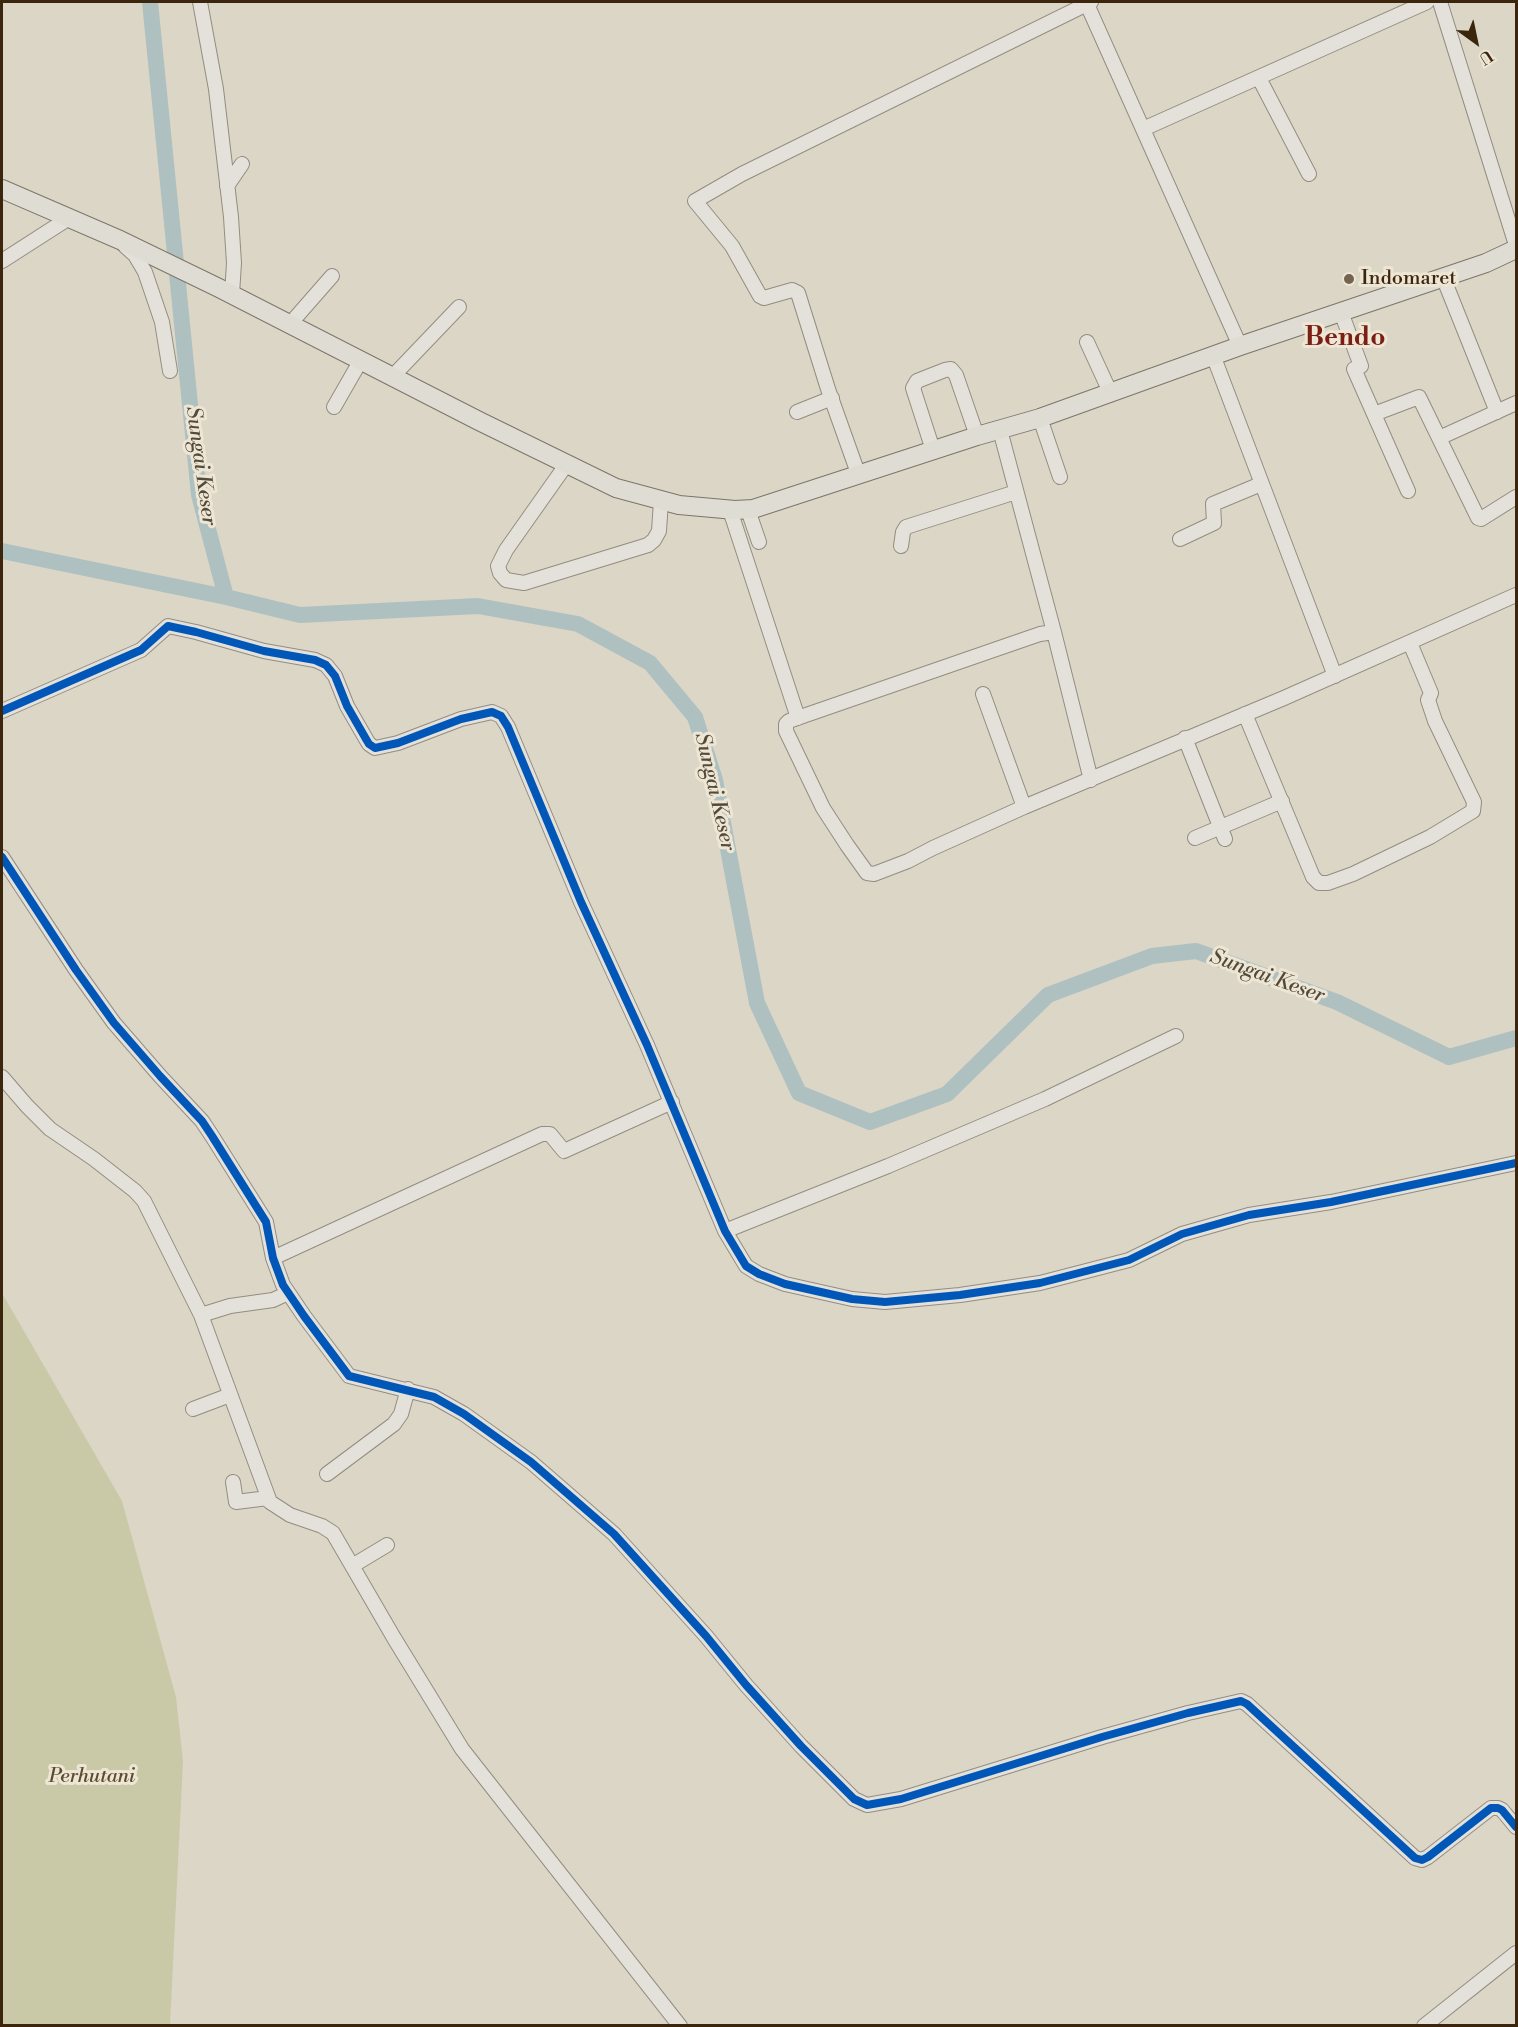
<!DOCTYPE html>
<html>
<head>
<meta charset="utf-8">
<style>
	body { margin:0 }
	#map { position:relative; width:1518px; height:2027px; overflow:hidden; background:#dcd6c7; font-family:"Libre Bodoni",serif }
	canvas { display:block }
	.frame { position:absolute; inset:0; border:3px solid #3c250d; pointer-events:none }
	.north { position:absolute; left:1446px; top:12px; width:60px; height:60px; -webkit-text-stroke:4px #ede6d5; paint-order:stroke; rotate:147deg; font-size:16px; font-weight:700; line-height:24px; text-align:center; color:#3c250d }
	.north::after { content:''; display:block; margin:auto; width:21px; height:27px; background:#3c250d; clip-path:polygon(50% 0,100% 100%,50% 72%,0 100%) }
</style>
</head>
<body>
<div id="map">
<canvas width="1518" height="2027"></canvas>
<div class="frame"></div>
<div class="north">U</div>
</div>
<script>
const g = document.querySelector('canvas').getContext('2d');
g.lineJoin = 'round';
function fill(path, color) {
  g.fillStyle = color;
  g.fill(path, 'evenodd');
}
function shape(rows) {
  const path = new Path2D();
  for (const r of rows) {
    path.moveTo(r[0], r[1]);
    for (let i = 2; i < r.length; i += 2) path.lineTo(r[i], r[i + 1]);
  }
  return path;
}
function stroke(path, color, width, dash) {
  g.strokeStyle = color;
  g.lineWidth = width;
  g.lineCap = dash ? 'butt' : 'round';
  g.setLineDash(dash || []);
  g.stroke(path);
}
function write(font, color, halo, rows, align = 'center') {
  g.font = font + ' "Libre Bodoni",serif';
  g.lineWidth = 6;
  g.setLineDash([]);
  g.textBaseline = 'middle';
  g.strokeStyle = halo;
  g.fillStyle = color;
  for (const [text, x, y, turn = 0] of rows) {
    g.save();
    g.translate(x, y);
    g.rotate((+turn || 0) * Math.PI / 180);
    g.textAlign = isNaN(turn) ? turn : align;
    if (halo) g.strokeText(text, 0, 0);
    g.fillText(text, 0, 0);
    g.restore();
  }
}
const green = shape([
	[2,1293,122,1501,176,1697,183,1761,170,2025,2,2025]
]);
const river = shape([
	[150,2,199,495,226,597,300,615,478,606,578,624,650,663,695,717,715,780,757,1003,799,1093,870,1122,947,1094,1048,995,1152,956,1196,951,1337,1002,1449,1057,1516,1038],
	[2,551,226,597]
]);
const minor = shape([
	[200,2,216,89,231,217,234,263,232,294],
	[1086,2,1240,346],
	[1440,2,1516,245],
	[1259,78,1309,174],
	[1143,129,1427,2],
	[227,186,242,164],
	[125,246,135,255,145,272,162,322,170,371],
	[2,261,69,218],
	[1443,277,1497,412],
	[1341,312,1361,366,1354,369,1408,491],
	[290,324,332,276],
	[1087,342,1110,392],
	[1213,355,1335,676],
	[393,376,459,307],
	[1516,403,1439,438,1478,518,1481,519,1516,497],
	[334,407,361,360],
	[797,412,832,398],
	[1374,414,1419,397,1439,438],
	[1040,418,1060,477],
	[1000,430,1054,632,1091,780],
	[933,450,913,388,917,381,945,370,951,369,956,375,977,436],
	[566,465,506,550,498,566,500,573,506,580,524,583,648,545,654,540,659,531,661,501],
	[859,476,828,389,798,293,792,290,764,298,760,296,732,246,695,201,742,174,1091,2],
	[730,510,798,718],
	[748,510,759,542],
	[1180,539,1214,523,1213,504,1261,484],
	[901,546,903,532,906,527,1016,492],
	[1054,632,1040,634,1011,644,806,715,789,721,786,724,786,731,823,808,847,845,867,873,874,874,908,861,933,848,1024,807,1284,698,1516,595],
	[983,694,1024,807],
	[2,711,141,650,168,626,196,632,264,651,315,660,326,665,335,676,347,706,366,739,369,744,375,748,398,743,461,719,492,712,501,716,508,727,581,902,647,1045,725,1231,746,1266,759,1274,785,1284,852,1299,885,1302,960,1295,1040,1283,1129,1260,1182,1234,1249,1215,1331,1202,1516,1163],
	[1245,714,1313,877,1319,883,1328,883,1353,874,1430,837,1473,811,1474,802,1435,721,1428,700,1431,693,1410,643],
	[1185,738,1225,839],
	[1195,838,1282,801],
	[2,857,76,970,114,1023,160,1076,202,1121,212,1136,266,1222,273,1258,283,1285,304,1316,349,1376,434,1397,464,1414,531,1462,614,1534,706,1636,746,1685,801,1746,854,1799,867,1805,901,1799,1102,1737,1188,1713,1241,1701,1247,1704,1415,1858,1422,1860,1428,1857,1491,1808,1498,1808,1502,1810,1516,1827],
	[2,1077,27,1106,50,1129,94,1159,135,1191,144,1201,201,1315,270,1502,290,1515,322,1526,333,1533,394,1638,462,1749,680,2026],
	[725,1231,888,1166,1045,1099,1176,1036],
	[273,1258,542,1134,550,1134,564,1151,672,1102],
	[201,1315,230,1306,273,1300,288,1293],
	[193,1409,230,1395],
	[327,1474,394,1424,401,1414,408,1389],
	[233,1482,236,1502,268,1498],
	[352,1566,387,1545],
	[1424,2026,1516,1953]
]);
const highway = shape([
	[2,189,120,240,219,288,479,421,616,488,679,505,735,510,753,509,977,436,1040,418,1240,346,1486,263,1516,249]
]);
const cycleway = shape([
	[2,711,141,650,168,626,196,632,264,651,315,660,326,665,335,676,347,706,366,739,369,744,375,748,398,743,461,719,492,712,501,716,508,727,581,902,647,1045,725,1231,746,1266,759,1274,785,1284,852,1299,885,1302,960,1295,1040,1283,1129,1260,1182,1234,1249,1215,1331,1202,1516,1163],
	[2,857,76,970,114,1023,160,1076,202,1121,212,1136,266,1222,273,1258,283,1285,304,1316,349,1376,434,1397,464,1414,531,1462,614,1534,706,1636,746,1685,801,1746,854,1799,867,1805,901,1799,1102,1737,1188,1713,1241,1701,1247,1704,1415,1858,1422,1860,1428,1857,1491,1808,1498,1808,1502,1810,1516,1827]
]);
const markers = [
	[1349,279,6,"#74634e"]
];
const poiNames = [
	["Indomaret",1361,279]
];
const parkNames = [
	["Perhutani",92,1777]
];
const waterNames = [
	["Sungai Keser",200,466,82],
	["Sungai Keser",714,792,77],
	["Sungai Keser",1267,977,20]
];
const districtNames = [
	["Bendo",1345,339]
];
fill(green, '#c9c9a8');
stroke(river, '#afc0c1', 16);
stroke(minor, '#938d81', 16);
stroke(highway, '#7c7569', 20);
stroke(minor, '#e4e1da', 14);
stroke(highway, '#dfdcd3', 18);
stroke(cycleway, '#0057b8', 8);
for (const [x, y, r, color] of markers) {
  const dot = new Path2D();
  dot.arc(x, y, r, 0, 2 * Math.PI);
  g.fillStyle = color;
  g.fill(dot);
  stroke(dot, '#ede6d5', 2);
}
write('20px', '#3c250d', '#ede6d5', poiNames, 'left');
write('italic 20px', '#5c4b2d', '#ede6d5', parkNames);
write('italic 21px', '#544a39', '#ede6d5', waterNames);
write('bold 26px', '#7a1f14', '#ede6d5', districtNames);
</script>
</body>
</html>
